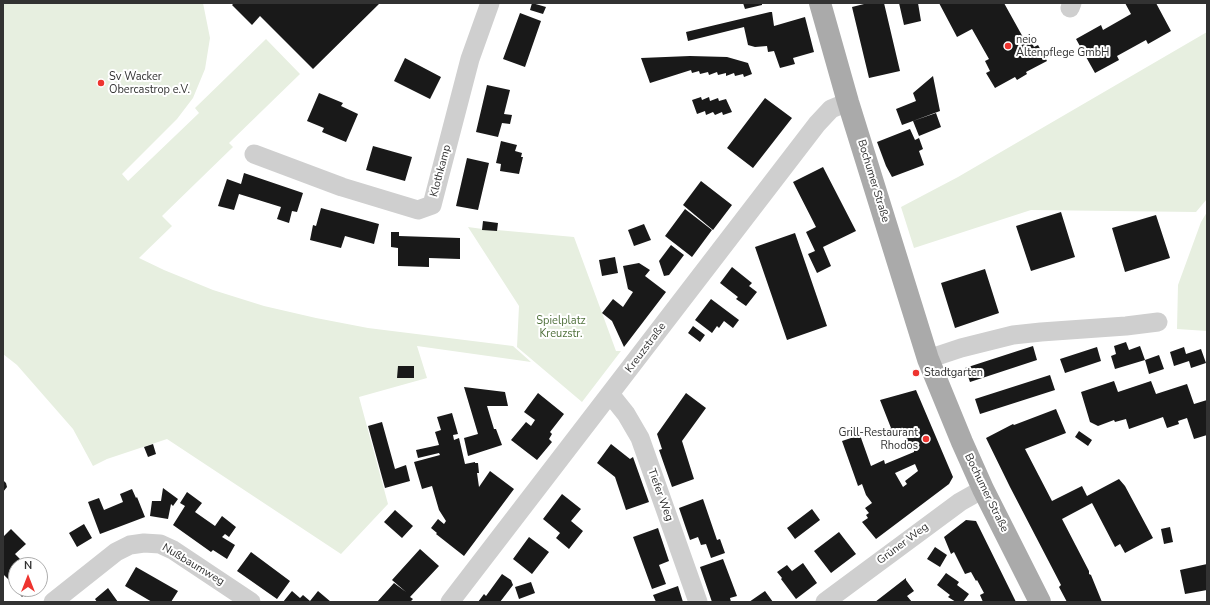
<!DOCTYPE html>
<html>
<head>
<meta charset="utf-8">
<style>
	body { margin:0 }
	#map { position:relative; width:1210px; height:605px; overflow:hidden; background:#fff; font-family:"Nunito Sans",sans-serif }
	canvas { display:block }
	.frame { position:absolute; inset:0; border:4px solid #323232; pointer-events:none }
	.north { position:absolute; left:8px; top:557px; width:40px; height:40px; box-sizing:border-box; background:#fff; border:1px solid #adadad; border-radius:50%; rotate:0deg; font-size:11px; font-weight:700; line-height:16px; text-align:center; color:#323232 }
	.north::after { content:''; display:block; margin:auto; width:14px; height:18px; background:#ee342f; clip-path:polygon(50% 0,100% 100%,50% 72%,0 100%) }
</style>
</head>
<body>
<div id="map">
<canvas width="1210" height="605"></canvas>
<div class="frame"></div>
<div class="north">N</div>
</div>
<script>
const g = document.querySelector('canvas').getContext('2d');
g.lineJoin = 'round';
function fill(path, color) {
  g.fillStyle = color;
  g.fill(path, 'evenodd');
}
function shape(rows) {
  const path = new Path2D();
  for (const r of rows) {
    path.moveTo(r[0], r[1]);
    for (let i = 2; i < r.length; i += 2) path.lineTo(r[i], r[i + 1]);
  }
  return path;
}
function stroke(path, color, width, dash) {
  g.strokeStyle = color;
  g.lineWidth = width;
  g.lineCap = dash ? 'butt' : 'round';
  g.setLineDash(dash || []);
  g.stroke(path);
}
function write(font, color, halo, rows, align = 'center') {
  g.font = font + ' "Nunito Sans",sans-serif';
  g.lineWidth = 4;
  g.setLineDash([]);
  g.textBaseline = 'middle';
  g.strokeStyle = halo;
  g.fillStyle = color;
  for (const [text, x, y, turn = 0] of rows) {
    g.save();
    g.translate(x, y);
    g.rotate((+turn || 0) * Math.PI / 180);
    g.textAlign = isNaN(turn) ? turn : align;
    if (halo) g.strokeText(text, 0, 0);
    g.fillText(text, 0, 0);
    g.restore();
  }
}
const green = shape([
	[3,3,203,3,210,38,205,69,193,98,177,119,122,174,128,181,199,113,195,108,266,39,300,74,229,143,233,147,162,216,172,226,139,258,164,270,213,290,264,306,316,318,368,328,513,346,531,362,417,346,427,378,359,397,388,504,341,554,167,439,107,459,93,466,73,429,17,365,3,354],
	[1207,32,1207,199,1196,212,1031,210,914,248,901,207,958,177],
	[1207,212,1207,331,1177,329,1178,285,1201,222],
	[468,227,497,231,497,230,574,237,616,351,621,351,582,402,517,347,519,306]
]);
const building = shape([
	[234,3,380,3,313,69,260,16,252,25,232,5],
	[532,3,546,7,543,14,530,10],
	[743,3,762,3,762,5,745,9],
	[868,3,884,3,900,71,869,78,852,7],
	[899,3,918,3,921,21,904,25],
	[939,3,1004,3,1024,39,1029,37,1034,47,1038,45,1047,61,1026,72,1027,74,1017,80,1015,77,995,88,986,73,990,71,985,61,989,59,972,29,957,37],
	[1125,3,1156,3,1171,31,1148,44,1146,40,1117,56,1119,60,1095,73,1076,39,1101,25,1103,30,1131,14],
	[770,12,772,12,774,26,805,17,814,52,793,58,795,64,780,68,774,51,768,52,767,46,755,47,748,45,744,27,688,41,686,32],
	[520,13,541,21,525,67,503,59],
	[690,56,727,57,748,63,752,74,744,77,743,74,735,76,734,73,726,76,726,73,718,75,717,72,709,75,708,72,700,74,699,71,692,73,691,70,650,83,641,58],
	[405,58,441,77,430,99,394,81],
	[933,76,940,111,902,125,896,109,916,101,913,93],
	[487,85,510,90,504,114,512,115,510,124,502,123,498,137,476,132],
	[319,93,343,103,341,106,358,114,346,142,322,132,324,128,307,121],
	[701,97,702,100,709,97,710,101,718,98,719,101,726,99,732,112,723,115,722,112,715,115,713,112,706,115,705,111,697,114,692,100],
	[765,98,792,118,753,168,727,148],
	[936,113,941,127,919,136,913,121],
	[910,129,915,140,919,138,923,149,919,151,924,165,892,177,886,166,877,142],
	[501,141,517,145,515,151,522,153,521,157,523,157,519,174,500,171,501,164,496,163],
	[373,146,412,157,405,181,366,170],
	[467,158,489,163,478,210,456,206],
	[823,167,856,231,823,247,831,266,817,273,808,254,815,251,806,232,816,227,793,182],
	[244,173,303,193,297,212,292,211,289,223,277,219,281,207,239,194,234,210,218,206,227,179,241,184],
	[701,181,732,205,713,230,683,205],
	[321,208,379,224,374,244,345,236,341,248,310,240,313,225,316,226],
	[685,209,712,230,692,257,665,236],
	[1061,212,1075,257,1031,271,1016,226],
	[1156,215,1170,258,1125,272,1112,228],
	[483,221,498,223,497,231,482,230],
	[644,224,651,240,634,246,628,230],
	[391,232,399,232,399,236,460,238,460,259,429,258,429,267,398,266,398,248,391,247],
	[795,233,827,326,787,340,755,247],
	[671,245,684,255,669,275,664,276,659,261],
	[615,257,618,273,602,276,599,260],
	[639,263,650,270,645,276,666,292,624,347,612,321,602,313,613,299,623,307,633,292,628,289,623,266],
	[732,267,752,283,749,286,757,292,746,306,736,299,738,297,720,283],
	[985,269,999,313,955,328,941,283],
	[711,299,739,320,733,328,724,321,719,328,717,326,712,333,695,320],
	[693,326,705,335,700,342,688,333],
	[1126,342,1129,350,1140,346,1145,360,1159,355,1164,369,1149,374,1145,360,1115,369,1111,356,1116,354,1114,346],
	[1033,346,1037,360,970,382,965,368],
	[1097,347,1101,361,1065,373,1060,359],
	[1184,347,1186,354,1201,349,1206,363,1191,368,1189,361,1174,366,1170,352],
	[398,366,414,366,414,378,397,378],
	[1050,375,1055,390,980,414,975,399],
	[1114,381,1118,392,1151,381,1156,394,1187,384,1194,404,1207,400,1207,435,1194,439,1187,418,1178,421,1179,424,1167,428,1163,417,1129,429,1126,419,1115,422,1114,420,1098,426,1090,422,1081,392],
	[464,387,505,392,508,406,487,406,494,429,496,429,502,445,468,456,464,438,478,434],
	[916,390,953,477,949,484,876,539,862,522,868,518,866,515,869,513,865,508,872,503,866,495,862,484,858,486,842,441,860,435,871,466,884,460,885,464,914,452,914,450,909,449,905,439,907,437,906,431,891,437,887,430,891,428,880,400],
	[915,464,918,471,905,481,907,484,903,487,895,473],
	[538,393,564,414,550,432,552,434,549,439,552,442,537,460,511,440,526,422,531,426,535,420,524,412],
	[686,393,706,408,682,441,694,479,672,487,659,450,662,449,657,434],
	[1056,409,1066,433,1025,449,1052,501,1082,486,1087,496,1119,479,1125,486,1153,538,1125,553,1120,544,1115,547,1092,503,1062,519,1089,571,1089,574,1091,575,1102,602,1067,602,1059,587,1061,585,1010,487,986,438,1013,424,1014,425],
	[452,413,458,434,453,435,454,440,459,438,465,464,475,462,475,463,478,463,479,473,477,473,479,487,490,471,514,489,464,556,436,534,437,533,431,528,438,519,444,524,446,521,439,510,432,486,422,489,414,462,440,455,439,453,418,458,416,450,439,445,435,432,441,430,437,417],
	[382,422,395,469,406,465,410,481,385,488,368,426],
	[1079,431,1092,440,1088,446,1075,437],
	[153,444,156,454,148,457,144,447],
	[611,444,630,459,633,457,649,502,626,510,615,477,597,463],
	[3,480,6,483,7,487,3,492],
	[163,488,178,499,173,506,171,504,168,519,150,516,152,501,161,501],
	[132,489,136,498,137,497,145,517,100,534,88,502,99,498,104,510,123,502,120,494],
	[187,492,202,503,195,512,215,526,222,516,236,527,229,537,225,534,222,537,235,545,227,559,213,550,211,552,173,525,185,506,180,503],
	[562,494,581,509,571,521,583,531,569,549,556,538,560,533,543,519],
	[703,499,717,540,720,539,725,553,711,558,706,544,701,545,698,537,690,540,679,508],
	[812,509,820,520,795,539,787,528],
	[395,510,413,526,402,538,384,522],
	[966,520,976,521,1016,602,983,602,980,595,984,593,977,580,976,581,971,572,965,574,954,552,951,554,944,537],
	[84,524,92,538,77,547,69,533],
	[1170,527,1173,542,1164,544,1161,529],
	[658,528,669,561,659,565,666,584,652,589,633,537],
	[11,529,26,544,15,554,26,565,16,565,16,587,3,574,3,537],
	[839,532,856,554,831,573,814,551],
	[529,537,549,552,532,574,513,559],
	[935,547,947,555,940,567,927,559],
	[420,549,439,566,410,597,413,599,410,602,377,602,394,583,406,592,392,580],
	[251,552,290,581,277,599,237,571],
	[723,559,737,596,730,598,731,602,712,602,700,567],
	[803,563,817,583,796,599,781,579,782,578,777,572,787,565,792,571],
	[1207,564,1207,590,1185,594,1180,570],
	[136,567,178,591,171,602,152,602,125,586],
	[946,573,959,582,957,585,969,594,963,602,956,602,948,597,950,595,937,585],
	[502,574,511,580,513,585,500,602,478,602,484,594,486,596],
	[906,578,906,580,914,591,907,596,912,602,875,602],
	[531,582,535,593,519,599,515,587],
	[678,586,683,602,656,602,653,595],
	[108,588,118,602,97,602,95,599],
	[19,589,33,589,25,597,24,595,22,597,17,591],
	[292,591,300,598,303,595,310,601,318,591,331,602,283,602],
	[765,591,773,602,749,602]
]);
const minor = shape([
	[1070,8,1072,3],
	[254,154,342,187,418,210,432,205,470,59,490,3],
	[928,359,961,348,1013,335,1041,332,1126,326,1158,322],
	[610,394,626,414,640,438,698,602],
	[53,602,116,552,130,545,144,543,160,544,173,550,251,602],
	[450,602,817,124,831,109,848,102],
	[825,602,960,502,983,489]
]);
const major = shape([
	[820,3,848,102,928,359,962,442,983,489,1040,602]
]);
const markers = [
	[1008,46,4,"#ee342f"],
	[101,83,4,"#ee342f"],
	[916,373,4,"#ee342f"],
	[926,439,4,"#ee342f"]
];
const poiNames = [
	["neio",1016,40],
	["Altenpflege GmbH",1016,53],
	["Sv Wacker",109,77],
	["Obercastrop e.V.",109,90],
	["Stadtgarten",924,373],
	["Grill-Restaurant",918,433,"right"],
	["Rhodos",918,446,"right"]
];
const streetNames = [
	["Klothkamp",441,171,-75],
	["Bochumer Straße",873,181,73],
	["Kreuzstraße",646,348,-53],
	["Bochumer Straße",986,493,64],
	["Tiefer Weg",660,495,70],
	["Grüner Weg",903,544,-37],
	["Nußbaumweg",193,565,31]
];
const parkNames = [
	["Spielplatz",561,321],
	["Kreuzstr.",561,334]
];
fill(green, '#e7efe0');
fill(building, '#191919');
stroke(minor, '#cfcfcf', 19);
stroke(major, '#aaa', 22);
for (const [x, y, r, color] of markers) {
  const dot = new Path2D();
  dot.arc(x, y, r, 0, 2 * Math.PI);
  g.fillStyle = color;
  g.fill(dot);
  stroke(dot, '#fff', 1.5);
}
write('11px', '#323232', '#fff', poiNames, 'left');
write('11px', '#323232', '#fff', streetNames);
write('11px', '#50713c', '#fff', parkNames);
</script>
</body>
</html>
